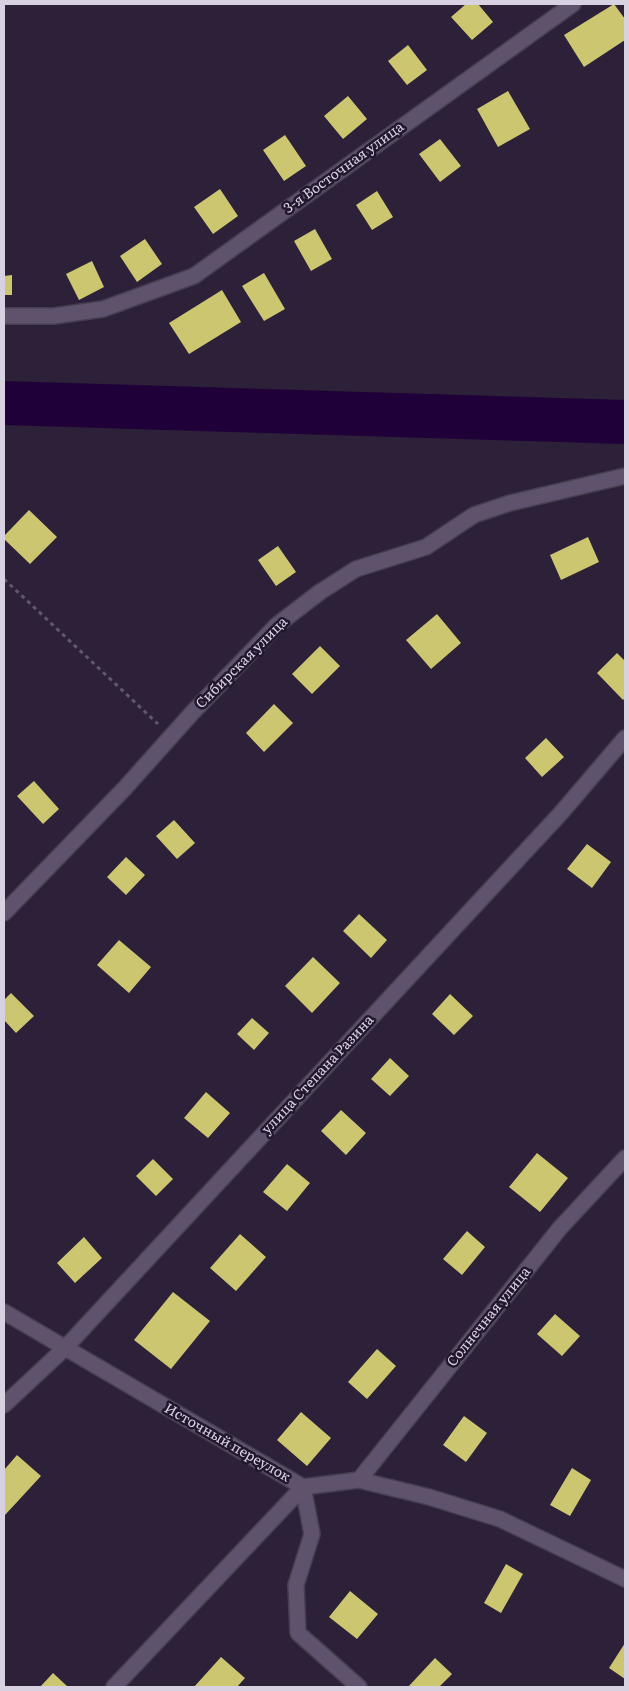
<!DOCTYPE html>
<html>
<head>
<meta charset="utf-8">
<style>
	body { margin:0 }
	#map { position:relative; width:629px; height:1691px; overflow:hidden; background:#2c2138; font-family:Literata,serif }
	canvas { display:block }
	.frame { position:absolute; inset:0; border:5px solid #d8d1e1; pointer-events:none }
</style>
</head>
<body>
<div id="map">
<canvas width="629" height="1691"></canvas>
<div class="frame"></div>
</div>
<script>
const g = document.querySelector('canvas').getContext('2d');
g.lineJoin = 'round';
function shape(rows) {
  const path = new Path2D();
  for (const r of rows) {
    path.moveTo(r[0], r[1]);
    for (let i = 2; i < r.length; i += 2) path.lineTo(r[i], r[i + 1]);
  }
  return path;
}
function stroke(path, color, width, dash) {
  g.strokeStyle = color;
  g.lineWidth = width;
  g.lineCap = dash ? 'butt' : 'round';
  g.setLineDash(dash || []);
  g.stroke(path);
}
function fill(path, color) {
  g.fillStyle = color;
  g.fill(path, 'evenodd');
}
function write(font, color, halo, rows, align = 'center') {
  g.font = font + ' Literata,serif';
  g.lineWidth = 5;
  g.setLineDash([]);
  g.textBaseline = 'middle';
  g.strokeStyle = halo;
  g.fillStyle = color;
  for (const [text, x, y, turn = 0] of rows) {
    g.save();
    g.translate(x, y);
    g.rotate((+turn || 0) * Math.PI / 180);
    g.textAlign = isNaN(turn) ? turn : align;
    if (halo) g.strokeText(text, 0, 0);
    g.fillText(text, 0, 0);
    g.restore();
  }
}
const river = shape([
	[4,403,625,422]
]);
const building = shape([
	[466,4,478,4,493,22,472,40,451,17],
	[614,4,625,19,625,40,584,67,564,35],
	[408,45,427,70,407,85,388,61],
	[508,91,530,129,498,147,477,109],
	[348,96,367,119,343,139,324,116],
	[285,135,306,166,284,181,263,150],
	[440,139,461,166,440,182,419,154],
	[220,189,238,216,213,234,194,207],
	[377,191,393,217,372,230,356,205],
	[315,229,332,259,311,271,294,241],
	[145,239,162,264,137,282,120,256],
	[92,261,104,287,79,300,66,274],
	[264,273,285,309,264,321,242,286],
	[12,275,12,295,4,295,4,276],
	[222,290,241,322,189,354,169,323],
	[29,510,57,537,30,564,4,539,4,536],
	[588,537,599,562,561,580,550,555],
	[278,546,296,572,276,586,258,560],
	[437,614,461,643,431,669,406,640],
	[320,646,340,666,312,694,292,674],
	[617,653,625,661,625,698,623,700,597,673],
	[274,704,293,723,264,752,246,733],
	[546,738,564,757,542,777,525,758],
	[34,781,59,809,43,824,17,796],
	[174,820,195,843,177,859,156,836],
	[587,844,611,862,592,888,567,869],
	[126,857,145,875,126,895,107,877],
	[359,914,387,940,371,958,343,931],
	[119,940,151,967,129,993,97,965],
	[313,957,340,983,312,1013,285,986],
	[11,993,34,1016,16,1033,4,1020,4,1000],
	[450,994,473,1016,454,1035,432,1014],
	[252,1018,269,1033,254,1050,237,1034],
	[390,1058,409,1076,390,1096,371,1079],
	[206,1092,230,1113,208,1138,184,1118],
	[341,1110,366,1133,346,1155,321,1131],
	[537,1153,568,1178,540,1212,509,1187],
	[153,1159,173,1179,156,1196,136,1176],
	[287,1164,310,1183,287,1211,263,1192],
	[467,1231,485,1247,462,1275,443,1259],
	[240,1234,266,1257,236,1291,210,1268],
	[84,1237,102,1258,75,1283,57,1263],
	[173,1292,210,1321,171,1369,134,1340],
	[555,1314,580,1336,562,1356,537,1334],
	[377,1349,396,1366,367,1399,348,1382],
	[301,1412,331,1438,307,1466,277,1440],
	[464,1416,487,1433,466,1462,443,1445],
	[17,1455,41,1476,5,1515,4,1470],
	[572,1468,591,1480,570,1516,550,1505],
	[506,1564,523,1574,501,1613,484,1603],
	[350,1591,378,1614,357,1639,329,1617],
	[625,1643,625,1679,609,1668],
	[221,1657,245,1678,237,1687,194,1687],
	[435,1658,452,1674,439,1687,408,1687],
	[53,1673,68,1687,40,1687]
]);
const path = shape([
	[4,579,158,724]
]);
const minor = shape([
	[4,316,54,316,103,309,194,276,573,4],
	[4,913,125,788,192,713,277,625,320,592,356,569,426,547,474,515,510,503,625,476],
	[4,1312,303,1487,312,1534,296,1585,298,1633,359,1687],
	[4,1405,65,1348,561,813,625,738],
	[359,1480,560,1228,625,1158],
	[303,1487,359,1480,429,1497,500,1519,625,1579],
	[114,1687,303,1487]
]);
const streetNames = [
	["3-я Восточная улица",344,168,-36],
	["Сибирская улица",242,663,-45],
	["улица Степана Разина",318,1075,-47],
	["Солнечная улица",489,1317,-51],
	["Источный переулок",227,1443,30]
];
stroke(river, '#200039', 44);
fill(building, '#cdc671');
stroke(minor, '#473e51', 18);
stroke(path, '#61576c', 3, [4, 4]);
stroke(minor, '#5e526c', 15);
write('14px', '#d8d1e1', '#22172e', streetNames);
</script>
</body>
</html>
